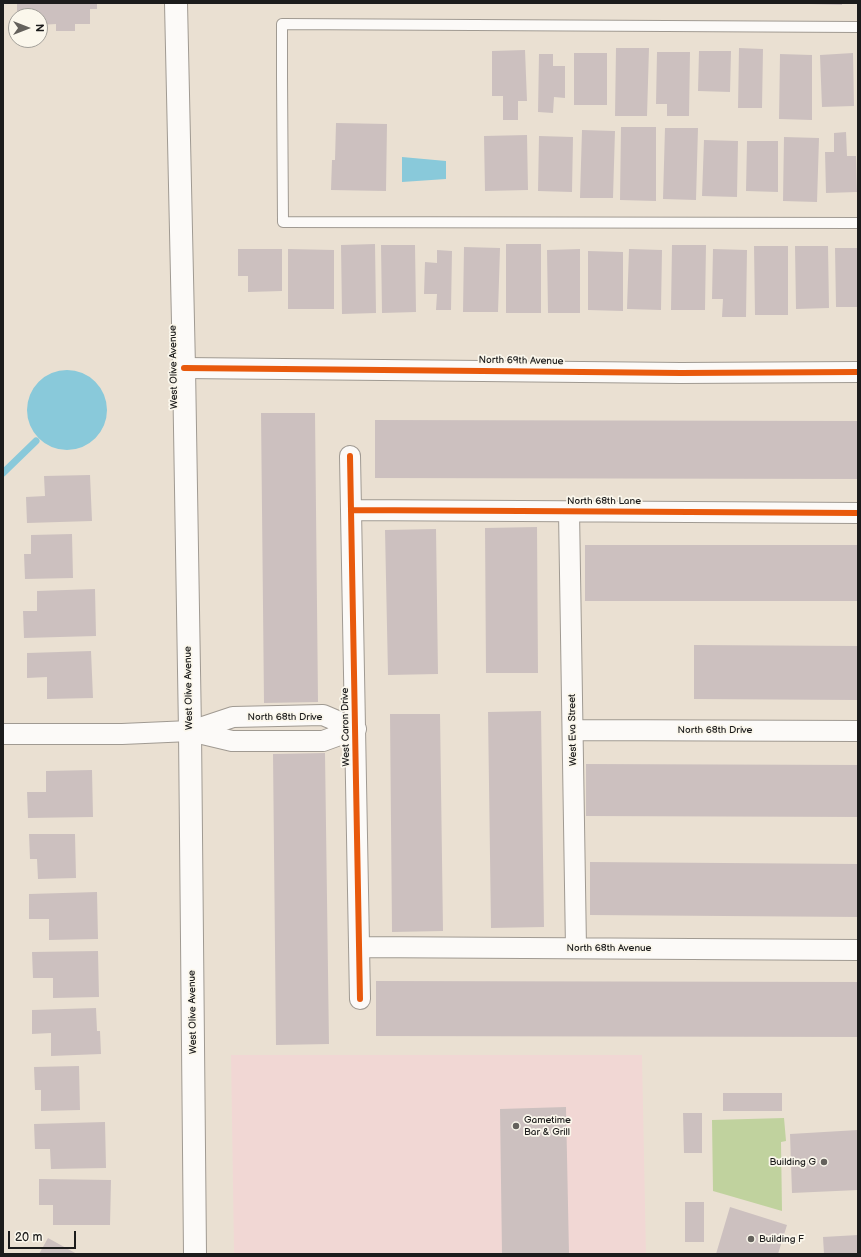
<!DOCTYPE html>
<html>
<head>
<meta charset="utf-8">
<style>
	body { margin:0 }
	#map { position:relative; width:861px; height:1257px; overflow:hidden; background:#eae0d2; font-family:"Balsamiq Sans",sans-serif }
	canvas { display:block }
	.frame { position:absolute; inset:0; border:4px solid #1c1c1c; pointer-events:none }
	.north { position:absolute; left:8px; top:8px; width:40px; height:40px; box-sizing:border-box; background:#fbf7ec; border:1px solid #a29f99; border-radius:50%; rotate:90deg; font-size:11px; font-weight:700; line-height:16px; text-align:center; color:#1c1c1c }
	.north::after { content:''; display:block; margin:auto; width:14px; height:18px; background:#64615c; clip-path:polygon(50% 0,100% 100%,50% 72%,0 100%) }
	.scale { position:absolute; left:8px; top:1231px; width:68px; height:18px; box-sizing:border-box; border:2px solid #1c1c1c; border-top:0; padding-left:5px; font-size:12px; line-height:14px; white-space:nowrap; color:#1c1c1c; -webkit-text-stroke:3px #fbf7ec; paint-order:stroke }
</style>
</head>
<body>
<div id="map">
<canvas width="861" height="1257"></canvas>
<div class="frame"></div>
<div class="north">N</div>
<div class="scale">20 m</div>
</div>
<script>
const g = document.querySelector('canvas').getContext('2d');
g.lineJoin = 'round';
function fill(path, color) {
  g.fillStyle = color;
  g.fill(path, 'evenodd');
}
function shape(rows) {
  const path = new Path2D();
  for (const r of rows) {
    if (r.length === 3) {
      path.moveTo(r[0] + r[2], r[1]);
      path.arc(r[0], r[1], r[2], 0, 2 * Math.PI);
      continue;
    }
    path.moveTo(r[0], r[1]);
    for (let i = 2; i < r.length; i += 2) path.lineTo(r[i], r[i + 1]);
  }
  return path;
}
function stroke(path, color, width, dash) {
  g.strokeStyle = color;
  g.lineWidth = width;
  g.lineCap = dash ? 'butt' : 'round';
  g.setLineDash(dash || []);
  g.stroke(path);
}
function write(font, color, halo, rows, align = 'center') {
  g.font = font + ' "Balsamiq Sans",sans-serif';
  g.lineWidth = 3.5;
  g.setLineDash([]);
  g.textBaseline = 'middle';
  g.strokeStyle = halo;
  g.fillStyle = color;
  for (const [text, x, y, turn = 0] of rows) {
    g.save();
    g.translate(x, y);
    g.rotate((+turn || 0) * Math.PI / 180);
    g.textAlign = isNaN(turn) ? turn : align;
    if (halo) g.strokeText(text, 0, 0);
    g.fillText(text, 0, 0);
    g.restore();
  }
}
const built = shape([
	[231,1055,642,1055,646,1254,234,1254]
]);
const green = shape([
	[784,1118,786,1141,781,1142,782,1211,713,1191,712,1120]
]);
const water = shape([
	[402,157,446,161,446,179,402,182],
	[67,410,40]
]);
const stream = shape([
	[3,473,36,441]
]);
const building = shape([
	[17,3,97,3,97,9,90,9,90,24,75,24,75,31,56,31,56,24,40,25,40,16,17,16],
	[809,3,842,3,842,5,809,4],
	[616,48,649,48,647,116,615,116],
	[739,48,763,49,762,108,738,108],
	[525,50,527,101,518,101,518,120,503,120,503,96,492,96,492,51],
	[699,51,731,51,730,92,698,91],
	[657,52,690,52,689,116,667,116,667,104,656,104],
	[574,53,607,53,607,105,574,105],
	[853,53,854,106,822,107,820,55],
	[539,54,553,54,553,66,565,66,565,98,554,97,553,113,538,112],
	[780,54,812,55,812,120,779,119],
	[336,123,387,124,386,191,331,190,332,160,335,160],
	[621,127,656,127,656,201,620,200],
	[665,128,698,128,696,200,663,199],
	[582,130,615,131,613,198,580,198],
	[846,132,847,156,856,156,857,192,826,193,825,152,834,152,834,133],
	[527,135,528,190,485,191,484,136],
	[539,136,573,137,572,192,538,191],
	[784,137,819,138,817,202,783,201],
	[704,140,738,141,737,197,702,196],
	[747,141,778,141,778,192,746,191],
	[375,244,376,313,342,314,341,245],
	[506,244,541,244,541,313,506,313],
	[381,245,415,245,416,312,382,313],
	[672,245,706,245,705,310,671,310],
	[754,246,788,246,788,315,755,315],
	[795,246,828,246,829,308,796,309],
	[464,247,500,248,498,312,463,312],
	[835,248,858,248,858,307,836,307],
	[238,249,282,249,282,291,248,292,248,276,238,276],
	[288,249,334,250,334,309,288,309],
	[580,249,580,313,548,313,547,250],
	[629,249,662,250,661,310,627,309],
	[713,249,747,250,746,317,722,317,723,299,712,299],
	[437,250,452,251,451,310,436,310,437,294,424,294,425,262,437,263],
	[588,251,623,252,623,311,588,310],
	[261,413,315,413,318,702,264,703],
	[375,420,858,421,858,479,375,478],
	[90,475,92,521,27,523,26,497,45,496,44,476],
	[537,527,538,673,486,673,485,528],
	[436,529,438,674,388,675,385,530],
	[72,534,73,578,25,579,24,554,31,554,31,535],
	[585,545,858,545,858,601,585,601],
	[95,589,96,636,24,638,23,611,37,611,37,591],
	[694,645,858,646,858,700,694,699],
	[91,651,93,698,47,699,47,677,27,678,27,653],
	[541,711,544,927,491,928,488,712],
	[390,714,440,714,443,931,392,932],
	[325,753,329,1044,276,1045,273,754],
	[586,764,858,765,858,817,586,816],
	[92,770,93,817,28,818,27,792,46,792,46,771],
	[29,834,75,834,76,878,38,879,37,859,30,859],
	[590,862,858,864,858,917,590,915],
	[97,892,98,939,49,940,49,919,29,919,29,894],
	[98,951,99,997,53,998,53,978,33,978,32,952],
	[376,981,858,982,858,1037,376,1036],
	[96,1008,97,1031,100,1031,101,1054,51,1056,51,1033,32,1034,32,1010],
	[79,1066,80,1110,41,1111,41,1090,35,1090,34,1067],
	[723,1093,782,1093,782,1111,723,1111],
	[566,1107,569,1254,502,1254,500,1109],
	[683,1113,702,1113,702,1153,684,1153],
	[105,1122,106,1168,51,1169,50,1149,35,1149,34,1124],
	[858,1130,858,1190,792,1193,790,1134],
	[39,1179,111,1180,110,1225,53,1225,53,1205,39,1205],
	[685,1202,704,1202,704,1242,685,1242],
	[730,1207,787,1225,778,1254,716,1254],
	[858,1235,858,1254,824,1254,823,1237],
	[48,1238,77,1254,39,1254]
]);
const service = shape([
	[858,27,282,24,282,77,283,222,858,223]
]);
const minor = shape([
	[184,368,681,373,858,372],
	[350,456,360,999],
	[351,510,858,513],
	[569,511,576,948],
	[573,730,858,731],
	[191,731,233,717,323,715,356,729],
	[3,734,122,734,190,731,232,741,323,741,356,729],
	[359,947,858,950]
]);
const secondary = shape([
	[176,3,184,368,190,731,195,1254]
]);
const cycleway = shape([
	[184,368,681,373,858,372],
	[350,456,360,999],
	[351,510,858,513]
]);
const markers = [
	[516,1126,4,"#64615c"],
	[824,1162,4,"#64615c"],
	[751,1239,4,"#64615c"]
];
const streetNames = [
	["North 69th Avenue",521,361,1],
	["West Olive Avenue",174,367,-91],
	["North 68th Lane",604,501],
	["West Olive Avenue",189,688,-91],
	["North 68th Drive",285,717],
	["West Caron Drive",346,727,-91],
	["West Eva Street",573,730,-91],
	["North 68th Drive",715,730],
	["North 68th Avenue",609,948],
	["West Olive Avenue",193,1012,-91]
];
const poiNames = [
	["Gametime",524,1120],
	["Bar & Grill",524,1132],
	["Building G",816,1162,"right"],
	["Building F",759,1239]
];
fill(built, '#f1d7d4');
fill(green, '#c0d29e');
fill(water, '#89c9da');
stroke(stream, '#89c9da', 7);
fill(building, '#ccc0bf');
stroke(service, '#a09a92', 12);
stroke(minor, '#a09a92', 22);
stroke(secondary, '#a09a92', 24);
stroke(service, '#fcfaf8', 10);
stroke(minor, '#fcfaf8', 20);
stroke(secondary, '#fcfaf8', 22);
stroke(cycleway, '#e8590c', 6);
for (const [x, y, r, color] of markers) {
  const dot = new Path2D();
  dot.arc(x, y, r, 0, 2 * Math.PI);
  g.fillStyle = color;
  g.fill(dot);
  stroke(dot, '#fbf7ec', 1.5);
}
write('10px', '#1c1c1c', '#fbf7ec', streetNames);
write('10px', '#1c1c1c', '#fbf7ec', poiNames, 'left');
</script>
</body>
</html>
